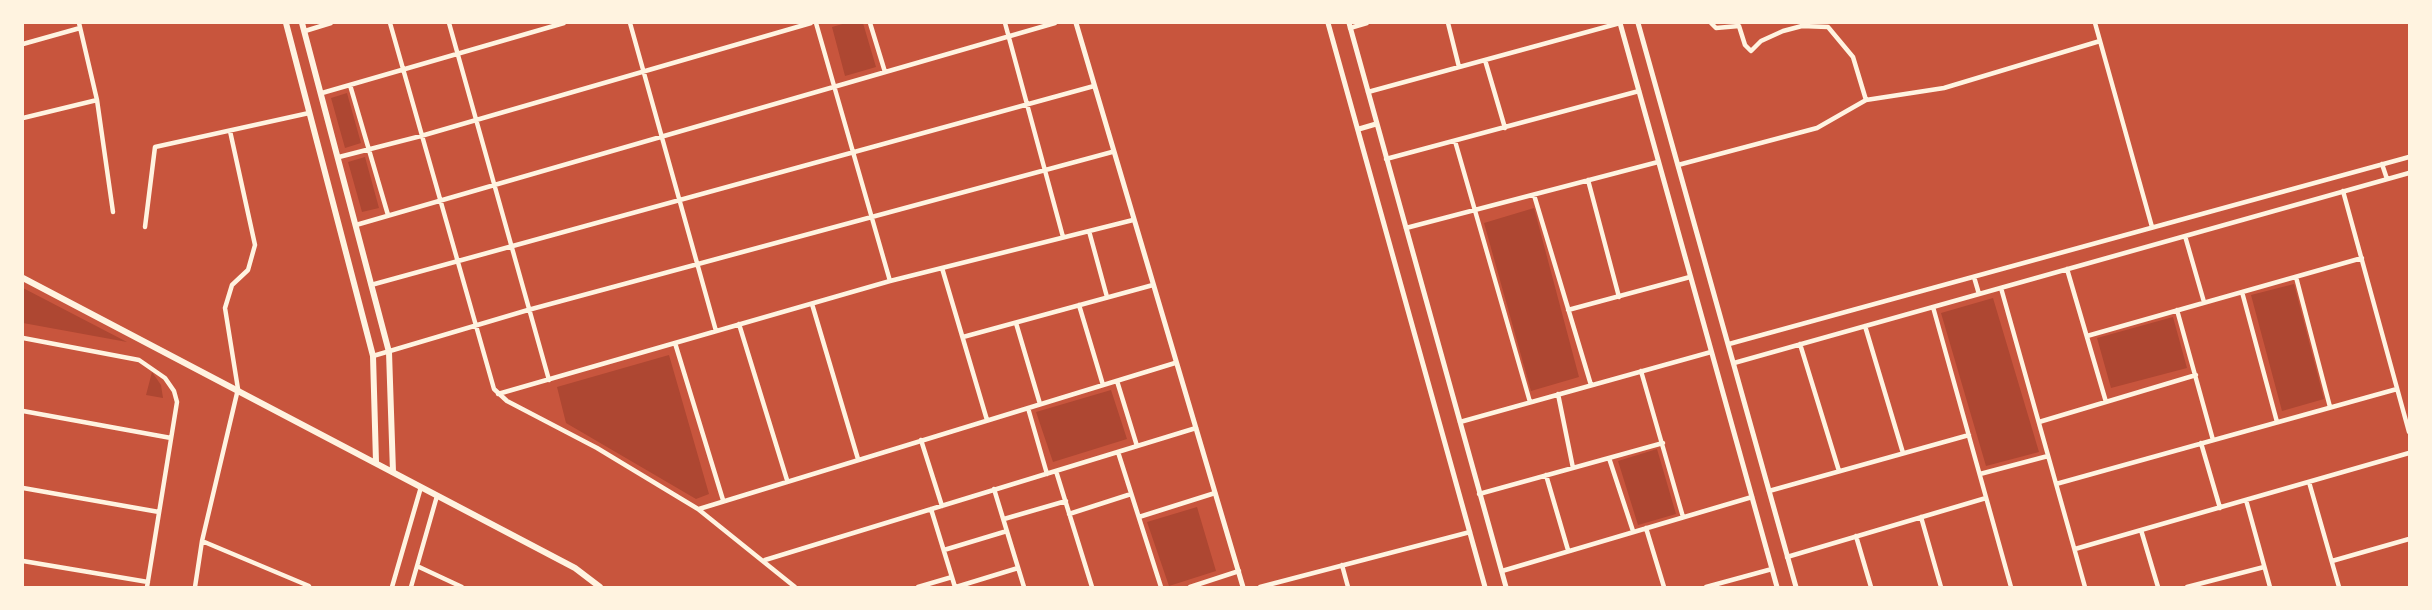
<!DOCTYPE html>
<html>
<head>
<meta charset="utf-8">
<style>
	body { margin:0 }
	#map { position:relative; width:2432px; height:610px; overflow:hidden; background:#c8553d; font-family:Ubuntu,sans-serif }
	canvas { display:block }
	.frame { position:absolute; inset:0; border:24px solid #fff3e0; pointer-events:none }
</style>
</head>
<body>
<div id="map">
<canvas width="2432" height="610"></canvas>
<div class="frame"></div>
</div>
<script>
const g = document.querySelector('canvas').getContext('2d');
g.lineJoin = 'round';
function fill(path, color) {
  g.fillStyle = color;
  g.fill(path, 'evenodd');
}
function shape(rows) {
  const path = new Path2D();
  for (const r of rows) {
    path.moveTo(r[0], r[1]);
    for (let i = 2; i < r.length; i += 2) path.lineTo(r[i], r[i + 1]);
  }
  return path;
}
function stroke(path, color, width, dash) {
  g.strokeStyle = color;
  g.lineWidth = width;
  g.lineCap = dash ? 'butt' : 'round';
  g.setLineDash(dash || []);
  g.stroke(path);
}
const green = shape([
	[846,23,863,23,876,67,845,76,832,27],
	[347,93,361,143,345,148,331,98],
	[365,157,379,208,362,212,348,162],
	[1534,208,1579,377,1531,391,1484,223],
	[2294,284,2324,399,2282,411,2251,295],
	[23,288,127,342,23,323],
	[1993,298,2039,452,1986,466,1941,313],
	[2173,317,2187,368,2111,388,2097,338],
	[669,355,709,494,696,499,566,423,557,387],
	[152,372,161,385,163,398,146,395],
	[1111,390,1127,439,1053,462,1036,412],
	[1657,449,1676,514,1638,525,1618,461],
	[1197,507,1216,571,1169,586,1147,522]
]);
const minor = shape([
	[79,23,97,100,113,212],
	[390,23,494,389,507,401,597,448,698,509,795,587],
	[449,23,549,380],
	[630,23,716,331],
	[816,23,890,281],
	[870,23,885,72],
	[1005,23,1063,237],
	[1448,23,1459,67],
	[1711,23,1716,28,1739,26,1745,45,1751,51,1761,41,1783,31,1802,26,1828,27,1853,57,1866,100],
	[2095,23,2152,227],
	[1350,28,1367,23],
	[305,31,331,23],
	[23,44,80,28],
	[1485,60,1505,128],
	[350,85,388,215],
	[1368,92,1620,23],
	[322,93,564,23],
	[23,118,97,100],
	[1455,141,1530,402],
	[339,157,421,136,811,23],
	[1386,159,1639,91],
	[2382,164,2387,179],
	[1678,165,1817,128,1866,100,1944,88,2100,41],
	[1588,180,1619,297],
	[2343,191,2409,432],
	[1534,195,1591,385],
	[356,225,1055,23],
	[145,227,155,147,309,113],
	[1406,228,1658,162],
	[1089,231,1107,297],
	[2185,236,2204,302],
	[942,268,987,420],
	[2067,269,2106,402],
	[1974,277,1979,294],
	[2296,277,2330,407],
	[371,285,1094,86],
	[2001,288,2085,587],
	[2242,292,2277,422],
	[812,304,858,459],
	[1079,305,1103,385],
	[1933,307,2011,587],
	[1568,310,1690,277],
	[2177,310,2213,440],
	[1016,323,1040,404],
	[739,324,787,480],
	[1865,326,1903,453],
	[2087,336,2362,258],
	[963,337,1153,285],
	[23,338,139,360,165,378,174,391,177,402,147,587],
	[675,343,723,500],
	[1729,344,2409,157],
	[1800,344,1839,471],
	[373,356,528,310,1112,152],
	[1734,363,2409,173],
	[1641,371,1683,517],
	[1117,381,1137,446],
	[498,394,890,281,1133,220],
	[1558,394,1573,468],
	[1028,408,1047,474],
	[23,411,171,438],
	[1460,422,1711,352],
	[2039,422,2196,375],
	[921,440,942,506],
	[2201,443,2220,508],
	[1118,452,1161,587],
	[1609,458,1633,531],
	[1056,471,1092,587],
	[1980,474,2048,456],
	[1546,475,1568,550],
	[2309,482,2339,587],
	[2056,484,2397,389],
	[23,488,159,512],
	[994,489,1024,587],
	[1769,491,1969,435],
	[1479,494,1663,443],
	[2246,500,2270,587],
	[699,509,1175,363],
	[931,509,955,587],
	[1069,514,1131,494],
	[1139,517,1215,493],
	[1921,517,1941,587],
	[1004,519,1066,501],
	[1646,528,1664,587],
	[2141,530,2158,587],
	[1856,536,1871,587],
	[202,541,309,586],
	[2075,549,2409,453],
	[944,550,1007,531],
	[1787,557,1986,498],
	[765,560,1196,428],
	[23,561,148,582],
	[2332,561,2409,539],
	[1342,565,1348,587],
	[417,566,462,587],
	[1502,571,1752,497],
	[195,587,202,541,238,389,225,308,232,285,248,270,255,245,230,131],
	[392,587,421,487],
	[411,587,437,496],
	[918,587,952,577],
	[956,587,1018,568],
	[1190,587,1239,571],
	[1260,587,1470,532],
	[1706,587,1772,569],
	[2187,587,2264,567]
]);
const tertiary = shape([
	[1076,23,1243,587],
	[1328,23,1485,587],
	[1349,23,1506,587],
	[1620,23,1777,587],
	[1638,23,1796,587],
	[1359,129,1376,124]
]);
const secondary = shape([
	[286,23,373,356,376,462],
	[302,23,389,352,393,472],
	[23,278,575,568,600,587]
]);
fill(green, '#ae4732');
stroke(minor, '#fff3e0', 4.5);
stroke(tertiary, '#fff3e0', 5);
stroke(secondary, '#fff3e0', 6);
</script>
</body>
</html>
